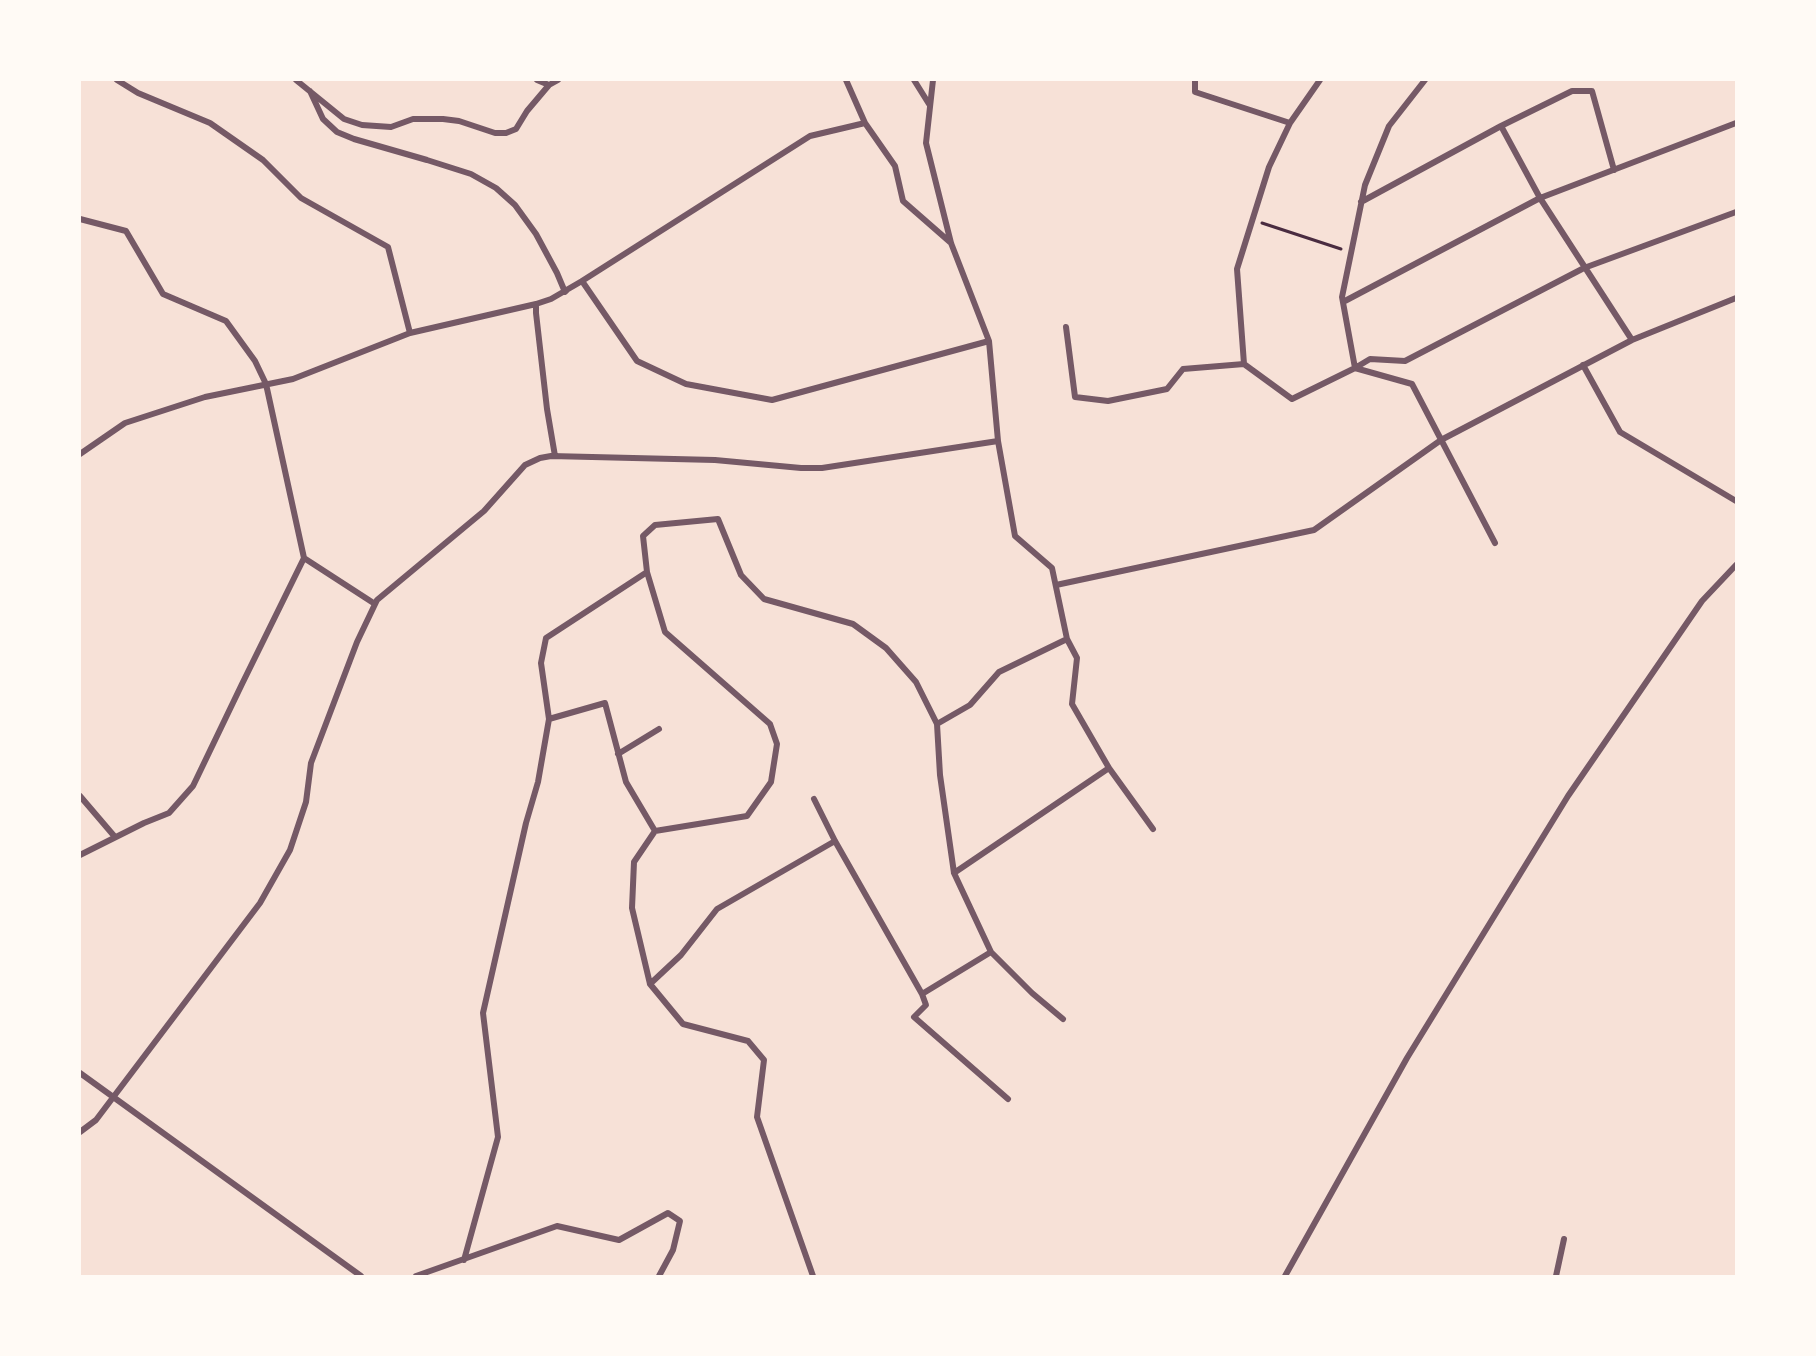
<!DOCTYPE html>
<html>
<head>
<meta charset="utf-8">
<style>
	body { margin:0 }
	#map { position:relative; width:1816px; height:1356px; overflow:hidden; background:#f7e1d7; font-family:Karla,sans-serif }
	canvas { display:block }
	.frame { position:absolute; inset:0; border:81px solid #fffaf5; pointer-events:none }
</style>
</head>
<body>
<div id="map">
<canvas width="1816" height="1356"></canvas>
<div class="frame"></div>
</div>
<script>
const g = document.querySelector('canvas').getContext('2d');
g.lineJoin = 'round';
function shape(rows) {
  const path = new Path2D();
  for (const r of rows) {
    path.moveTo(r[0], r[1]);
    for (let i = 2; i < r.length; i += 2) path.lineTo(r[i], r[i + 1]);
  }
  return path;
}
function stroke(path, color, width, dash) {
  g.strokeStyle = color;
  g.lineWidth = width;
  g.lineCap = dash ? 'butt' : 'round';
  g.setLineDash(dash || []);
  g.stroke(path);
}
const path = shape([
	[1262,223,1341,249]
]);
const minor = shape([
	[117,80,138,93,210,123,263,160,301,198,388,247,410,333],
	[296,80,344,119,362,125,391,127,413,119,443,119,459,121,495,133,506,133,516,129,527,111,549,85],
	[537,80,549,85,558,80],
	[846,80,865,123,895,166,903,201,951,243],
	[914,80,929,104],
	[933,80,926,143,951,243,989,341,998,441,1015,536,1052,568,1067,639,999,672,970,705,937,724,940,775,954,873,991,952,1032,993,1063,1019],
	[1195,80,1195,92,1290,123],
	[1425,80,1389,126,1365,185,1342,297,1355,368,1370,359,1405,361,1584,268,1736,212],
	[310,91,323,119,337,132,354,139,427,160,471,174,496,188,515,205,536,234,557,273,565,292,566,291],
	[1501,126,1540,198,1632,340],
	[1361,202,1501,126,1572,91,1592,91,1614,170],
	[80,219,126,231,163,294,226,321,255,361,266,384,304,558,375,604],
	[582,281,637,361,686,384,772,400,989,341],
	[1343,302,1540,198,1736,123],
	[536,304,536,313,547,409,555,456],
	[1066,327,1075,397,1108,401,1167,389,1183,369,1244,364,1292,399,1355,368,1412,384,1495,543],
	[1244,364,1237,269,1269,167,1290,123,1320,80],
	[1583,365,1620,432,1736,501],
	[80,454,125,423,205,397,293,379,410,333,536,304,551,299,582,281,810,136,865,123],
	[647,572,665,632,770,724,777,744,771,782,747,816,655,831],
	[1056,585,1314,530,1441,440,1632,340,1736,298],
	[549,719,541,663,546,638,647,572,643,536,655,525,718,519,741,575,764,599,853,624,886,648,916,682,937,724],
	[618,754,659,729],
	[1109,768,1153,829],
	[80,796,115,837],
	[814,799,835,841,922,994,926,1005,914,1017,1008,1099],
	[80,855,144,823,169,813,193,786,242,684,304,558],
	[954,873,1109,768,1072,704,1077,658,1067,639],
	[650,984,681,955,717,909,835,841],
	[922,994,991,952],
	[80,1073,361,1276],
	[80,1132,96,1120,260,903,290,850,306,802,311,763,357,642,377,600,484,511,525,465,540,458,551,456,715,460,801,468,822,468,998,441],
	[464,1260,498,1137,483,1013,526,823,538,782,549,719,605,703,626,782,655,831,634,862,632,908,650,984,683,1024,748,1041,764,1060,757,1117,813,1276],
	[416,1276,557,1226,619,1240,668,1213,680,1221,673,1250,659,1276],
	[1285,1276,1407,1058,1568,796,1702,601,1736,565],
	[1556,1276,1564,1239]
]);
stroke(path, '#4a2c40', 3);
stroke(minor, '#755966', 6);
</script>
</body>
</html>
